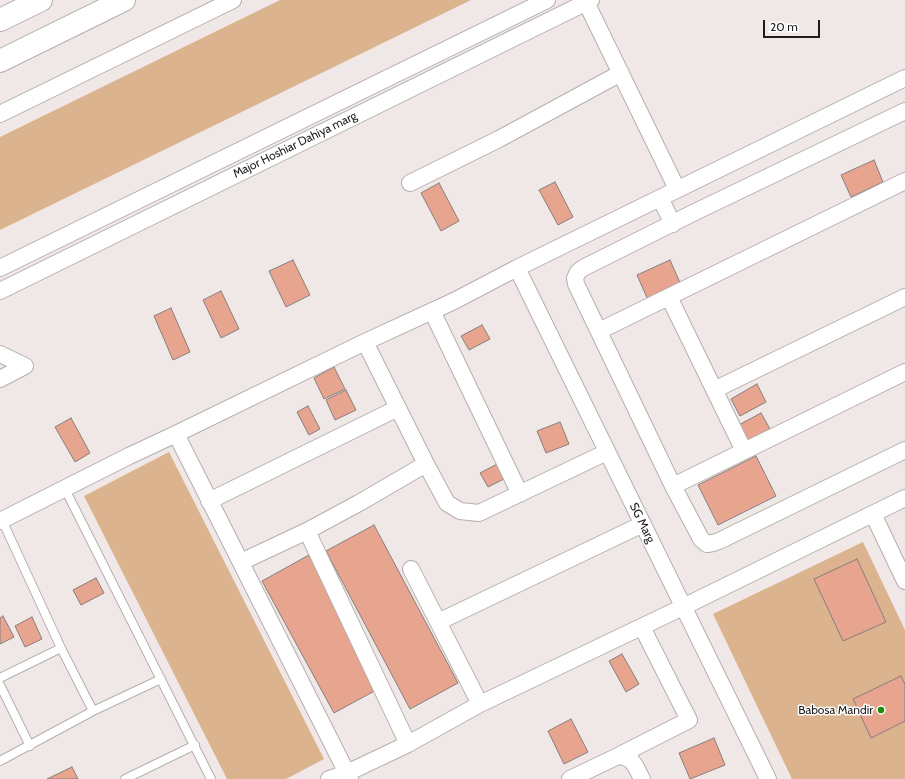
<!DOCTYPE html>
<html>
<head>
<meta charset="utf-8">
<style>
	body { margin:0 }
	#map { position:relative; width:905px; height:779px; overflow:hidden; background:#f0e7e7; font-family:Cabin,sans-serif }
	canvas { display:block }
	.scale { position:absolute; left:763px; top:20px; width:57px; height:18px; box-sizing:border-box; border:2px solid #1f1c1c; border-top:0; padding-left:5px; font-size:12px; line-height:14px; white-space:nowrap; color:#1f1c1c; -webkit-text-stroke:3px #fff; paint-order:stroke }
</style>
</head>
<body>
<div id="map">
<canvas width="905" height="779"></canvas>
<div class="scale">20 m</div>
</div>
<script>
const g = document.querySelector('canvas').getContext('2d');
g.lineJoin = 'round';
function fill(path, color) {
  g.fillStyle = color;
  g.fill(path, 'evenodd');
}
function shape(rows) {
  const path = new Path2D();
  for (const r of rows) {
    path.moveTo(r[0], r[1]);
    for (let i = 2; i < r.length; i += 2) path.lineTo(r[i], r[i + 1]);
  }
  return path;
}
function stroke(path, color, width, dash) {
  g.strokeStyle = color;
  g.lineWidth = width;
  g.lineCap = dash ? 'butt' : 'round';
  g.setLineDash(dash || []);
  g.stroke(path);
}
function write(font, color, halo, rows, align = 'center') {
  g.font = font + ' Cabin,sans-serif';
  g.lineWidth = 3;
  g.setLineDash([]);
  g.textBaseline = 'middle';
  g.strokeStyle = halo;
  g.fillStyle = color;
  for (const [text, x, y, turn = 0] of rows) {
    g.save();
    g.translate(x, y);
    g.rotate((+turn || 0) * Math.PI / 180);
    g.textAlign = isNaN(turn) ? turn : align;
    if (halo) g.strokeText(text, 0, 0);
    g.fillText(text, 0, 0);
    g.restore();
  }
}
const green = shape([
	[280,0,471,0,0,230,0,137],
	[169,452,324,759,286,779,227,779,84,496],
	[863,542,905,630,905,779,792,779,713,614]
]);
const building = shape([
	[874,160,883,182,851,197,841,175,874,160],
	[555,182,573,217,558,225,539,190,555,182],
	[439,183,459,221,441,231,421,193,439,183],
	[293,260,310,295,286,307,269,271,293,260],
	[670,260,681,285,648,300,637,275,670,260],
	[221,291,239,329,221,338,203,300,221,291],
	[171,308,190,352,173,360,154,316,171,308],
	[482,325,490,339,469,350,461,336,482,325],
	[334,367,345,389,324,399,314,378,334,367],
	[757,384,766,402,740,416,731,399,757,384],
	[346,390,356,410,335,420,326,400,346,390],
	[308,406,320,429,309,435,297,412,308,406],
	[761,413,770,429,744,443,735,427,761,413],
	[71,418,90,453,75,462,55,427,71,418],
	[560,422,569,444,546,453,537,431,560,422],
	[756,456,776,496,718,525,698,485,756,456],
	[501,462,508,477,488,487,480,473,501,462],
	[374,525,458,683,410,709,326,551,374,525],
	[309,555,380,688,334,713,262,581,309,555],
	[857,559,886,622,843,641,814,579,857,559],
	[96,578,104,593,81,605,73,590,96,578],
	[3,616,14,637,0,644,0,618,3,616],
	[32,617,42,639,25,647,15,626,32,617],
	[622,654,639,684,626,692,609,661,622,654],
	[901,676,905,684,905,721,871,738,853,699,901,676],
	[571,719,588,752,564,764,548,731,571,719],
	[714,738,725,765,690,779,679,753,714,738],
	[72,767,78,779,47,779,72,767]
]);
const service = shape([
	[65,489,211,779],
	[2,520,61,648,93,711],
	[0,678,61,648],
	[0,685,30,746],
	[0,761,93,711,161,679],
	[125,779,195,745]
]);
const minor = shape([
	[585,0,677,189],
	[905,111,693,213,583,268,578,272,575,278,576,284,673,486,701,539,707,544,713,543,719,541,905,450],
	[0,114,233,0],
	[410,183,499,139,621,73],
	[660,198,673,224],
	[0,268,547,0],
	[517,268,768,779],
	[0,291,591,0],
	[669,297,744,451],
	[432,311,520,494],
	[599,331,905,181],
	[365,342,426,464,447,503,460,511,479,513,607,452],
	[0,354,25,366,0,379],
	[714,390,905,297],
	[176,434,350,779],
	[673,486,905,372],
	[209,501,398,408],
	[873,514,905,581],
	[0,521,129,456,176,434,365,342,454,301,517,268,905,78],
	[307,531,408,744],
	[241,562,307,531,359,503,426,464],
	[411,569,480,704],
	[438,622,643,524],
	[618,756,689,720,642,627],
	[329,779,347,773,408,744,480,704,683,607,905,498],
	[570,779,618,756,625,757,631,760,636,767,642,779]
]);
const secondary = shape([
	[0,20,41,0],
	[0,61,124,0]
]);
const markers = [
	[881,710,4,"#1e8b0c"]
];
const streetNames = [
	["Major Hoshiar Dahiya marg",295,145,-26],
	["SG Marg",642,523,64]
];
const poiNames = [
	["Babosa Mandir",873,710]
];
fill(green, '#dcb38f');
fill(building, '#e7a48f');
stroke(building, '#867e7c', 1);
stroke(service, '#b6aeaf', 10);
stroke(minor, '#b6aeaf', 18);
stroke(secondary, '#b6aeaf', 24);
stroke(service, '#fff', 8);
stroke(minor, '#fff', 16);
stroke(secondary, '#fff', 22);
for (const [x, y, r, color] of markers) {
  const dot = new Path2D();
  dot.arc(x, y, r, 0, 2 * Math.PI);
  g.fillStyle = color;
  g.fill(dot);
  stroke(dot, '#fff', 1.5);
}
write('12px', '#1f1c1c', '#fff', streetNames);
write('12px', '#1f1c1c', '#fff', poiNames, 'right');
</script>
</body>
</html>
